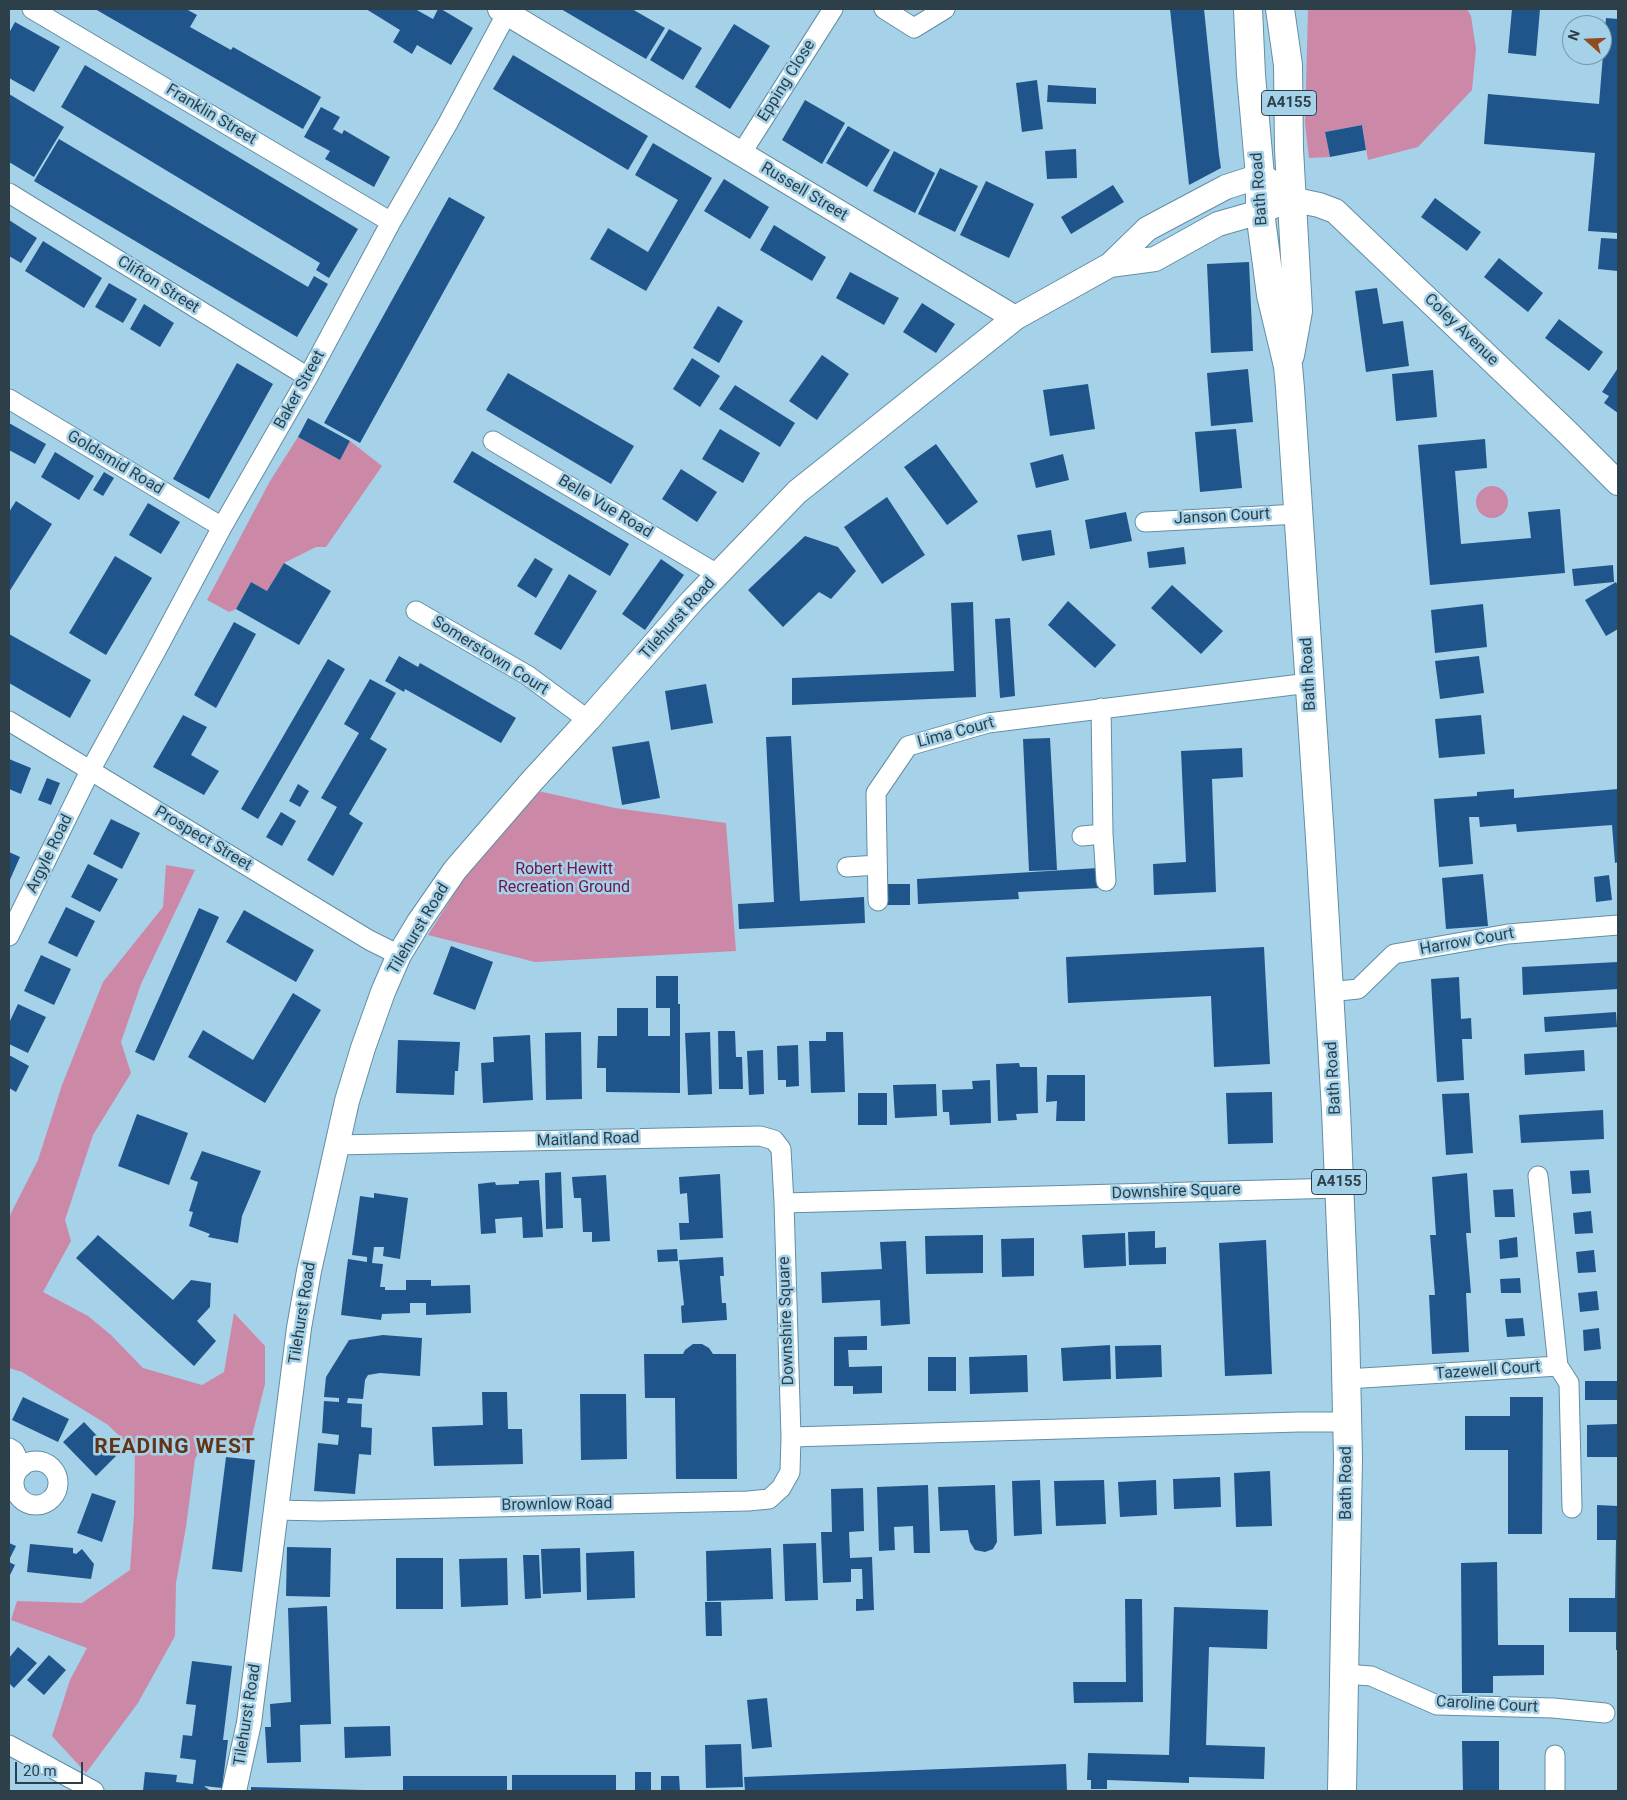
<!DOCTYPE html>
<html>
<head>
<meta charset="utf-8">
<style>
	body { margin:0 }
	#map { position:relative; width:1627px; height:1800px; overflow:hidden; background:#a5d2e9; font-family:Roboto,sans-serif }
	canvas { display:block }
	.frame { position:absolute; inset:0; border:10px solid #2d404a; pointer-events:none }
	.north { position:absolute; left:1562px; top:15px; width:50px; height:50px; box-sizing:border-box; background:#a5d2e9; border:1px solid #7598a9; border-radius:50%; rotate:290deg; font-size:14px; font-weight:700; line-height:20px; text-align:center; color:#2d404a }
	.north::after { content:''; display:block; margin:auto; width:18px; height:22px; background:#904c1e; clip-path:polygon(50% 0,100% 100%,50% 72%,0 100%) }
	.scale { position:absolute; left:15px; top:1762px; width:68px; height:22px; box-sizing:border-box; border:2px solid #2d404a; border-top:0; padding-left:6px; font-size:15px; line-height:18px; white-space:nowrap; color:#2d404a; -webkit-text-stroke:4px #a5d2e9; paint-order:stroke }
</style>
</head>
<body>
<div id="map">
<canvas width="1627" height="1800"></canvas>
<div class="frame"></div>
<div class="north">N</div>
<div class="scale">20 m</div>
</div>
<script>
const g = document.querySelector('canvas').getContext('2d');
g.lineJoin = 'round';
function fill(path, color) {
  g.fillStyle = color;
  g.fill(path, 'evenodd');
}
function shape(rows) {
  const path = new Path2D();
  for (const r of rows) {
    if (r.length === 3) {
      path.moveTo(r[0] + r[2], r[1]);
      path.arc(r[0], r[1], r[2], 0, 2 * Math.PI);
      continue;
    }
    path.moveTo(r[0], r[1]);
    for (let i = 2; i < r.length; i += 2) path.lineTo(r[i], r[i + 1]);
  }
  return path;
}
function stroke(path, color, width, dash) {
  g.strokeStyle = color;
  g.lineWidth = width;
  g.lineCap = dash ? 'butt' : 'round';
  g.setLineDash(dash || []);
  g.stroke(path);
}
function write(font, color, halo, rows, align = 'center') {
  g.font = font + ' Roboto,sans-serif';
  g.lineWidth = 5;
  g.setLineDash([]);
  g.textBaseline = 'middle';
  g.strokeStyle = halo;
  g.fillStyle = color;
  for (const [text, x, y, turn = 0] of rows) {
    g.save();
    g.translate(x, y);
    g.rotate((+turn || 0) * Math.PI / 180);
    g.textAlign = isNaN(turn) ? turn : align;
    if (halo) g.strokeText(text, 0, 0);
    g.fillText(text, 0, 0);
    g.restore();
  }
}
const green = shape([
	[1308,9,1467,9,1471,16,1476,49,1472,90,1418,147,1368,160,1362,125,1325,132,1330,157,1309,158,1305,124],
	[298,437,340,460,350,441,382,466,326,547,316,547,284,563,267,591,251,582,236,609,229,612,207,600,270,481],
	[1492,502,16],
	[529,789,615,808,726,823,736,951,535,962,428,935,468,872],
	[166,865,195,870,141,984,121,1042,131,1073,93,1135,65,1220,71,1241,43,1292,88,1316,111,1335,143,1368,202,1385,224,1372,234,1313,265,1346,265,1384,248,1452,203,1444,195,1459,186,1527,176,1583,175,1636,138,1703,86,1773,52,1736,70,1680,87,1648,11,1620,17,1601,82,1603,130,1570,134,1514,135,1451,108,1425,22,1372,9,1368,9,1217,38,1160,62,1085,103,982,163,907]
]);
const building = shape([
	[95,9,186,9,197,15,190,27,231,50,233,47,321,97,303,129],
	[366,9,415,9,433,19,438,9,441,9,473,28,451,65,417,45,412,54,393,42,400,30],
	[561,9,632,9,665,28,646,59],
	[1170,9,1204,9,1219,155,1221,168,1189,185],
	[1512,9,1540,9,1536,56,1508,53],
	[1606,18,1618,19,1618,233,1588,231,1595,153,1484,144,1488,94,1599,104],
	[15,22,60,47,34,92,9,78,9,33],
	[734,24,770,46,730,109,695,87],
	[669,29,702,48,683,80,650,60],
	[513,55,648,136,628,170,493,89],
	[85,65,358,229,329,278,316,270,320,263,61,107],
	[1037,80,1043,129,1022,132,1016,83],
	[1048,85,1096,88,1096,104,1047,102],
	[9,94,64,127,34,177,9,162],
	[805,100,845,123,822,164,782,140],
	[321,107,340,117,333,129,342,134,344,130,390,157,374,187,325,159,330,151,304,137],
	[1362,125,1366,150,1330,157,1325,132],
	[848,126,890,150,867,187,826,163],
	[59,139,308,287,314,276,328,284,297,337,34,181],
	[653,143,712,178,646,291,590,259,608,228,648,252,678,200,635,175],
	[1076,149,1077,178,1047,179,1045,151],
	[894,151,935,173,915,213,873,191],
	[940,168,978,186,955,232,918,214],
	[724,179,769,207,750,239,704,211],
	[986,181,1034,204,1009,258,960,235],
	[1113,185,1124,202,1071,234,1061,217],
	[449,197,485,217,360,443,324,423],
	[1435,198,1481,232,1467,251,1421,217],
	[9,220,37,238,21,263,9,256],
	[774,225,826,257,812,281,760,250],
	[1601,238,1618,239,1618,271,1598,269],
	[43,241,102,278,84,308,25,271],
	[1499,258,1543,293,1528,312,1484,277],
	[1249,262,1253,351,1211,353,1207,264],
	[850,272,899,298,884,325,836,298],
	[109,283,137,299,123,323,95,307],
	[1377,288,1383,324,1403,321,1409,366,1366,372,1355,291],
	[922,303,955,324,936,353,903,332],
	[144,304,174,323,160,347,130,329],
	[718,306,743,321,719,363,693,348],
	[1559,319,1603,352,1589,371,1545,338],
	[822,355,849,374,817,420,789,401],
	[692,358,720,376,700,407,673,389],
	[237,363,273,384,209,499,173,479],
	[1618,368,1618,413,1604,403,1609,396,1602,392],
	[1248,369,1253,422,1211,426,1207,373],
	[1433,370,1437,417,1396,421,1392,374],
	[508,373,634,446,611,484,486,410],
	[1088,384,1095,429,1050,436,1043,390],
	[735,385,795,423,780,447,719,409],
	[308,418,350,441,340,460,298,437],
	[9,423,46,444,35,464,9,450],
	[720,429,760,453,743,483,702,459],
	[1236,429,1242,488,1200,492,1195,432],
	[1485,439,1487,468,1455,471,1461,544,1531,538,1528,512,1560,509,1565,573,1430,585,1418,445],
	[936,444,978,502,947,525,904,467],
	[472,451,629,544,610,576,453,482],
	[55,452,94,476,79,500,41,477],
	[1063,454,1069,480,1036,488,1030,463],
	[681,469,717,492,697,522,662,499],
	[104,472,114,478,103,496,93,490],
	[887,497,925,555,882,584,844,527],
	[16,501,52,524,9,592,9,512],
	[148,503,180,522,161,554,129,535],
	[1126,512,1132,541,1090,549,1085,520],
	[1051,530,1055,555,1022,561,1017,535],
	[805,536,838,547,856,571,831,599,819,592,783,627,748,590],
	[1184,547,1186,564,1149,568,1147,552],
	[115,556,152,578,106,655,69,633],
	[535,558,553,569,536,598,517,586],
	[661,559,684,575,645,630,622,614],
	[284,563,331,591,299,645,236,609,251,582,267,591],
	[1613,565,1614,582,1574,586,1572,569],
	[569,574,597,591,561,650,534,634],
	[1616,582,1618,586,1618,629,1606,636,1585,600],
	[1172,585,1223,631,1201,654,1151,608],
	[1068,601,1116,645,1095,668,1048,625],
	[973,602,976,697,792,705,792,678,954,671,951,603],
	[1483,604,1487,647,1435,653,1431,610],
	[1010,618,1015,696,1000,698,995,619],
	[234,622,256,634,216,708,194,695],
	[9,634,91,680,70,718,9,683],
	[399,656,418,667,420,663,516,718,501,743,405,689,404,692,385,681],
	[1479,656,1484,693,1440,699,1435,661],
	[328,659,345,669,258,819,241,809],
	[370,679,396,693,370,739,387,749,349,814,363,823,333,876,307,860,337,807,321,798,359,733,344,724],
	[706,684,713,723,671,730,665,691],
	[183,715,207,727,191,755,219,771,204,795,153,767],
	[1481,715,1485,754,1439,758,1435,719],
	[791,736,800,901,864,897,865,923,739,929,738,904,774,902,766,737],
	[1050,738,1057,870,1029,871,1023,739],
	[649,741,660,798,622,805,612,747],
	[1242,748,1243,777,1212,779,1216,892,1154,895,1153,864,1186,862,1181,751],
	[9,759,31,768,21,794,9,789],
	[47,778,60,783,51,805,38,800],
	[298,784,309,791,300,807,289,801],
	[1514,789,1514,798,1618,789,1618,862,1615,863,1612,825,1517,832,1516,824,1480,827,1479,817,1469,817,1473,864,1439,867,1434,799,1477,796,1477,792],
	[281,812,296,821,282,846,266,837],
	[111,819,140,833,122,869,93,854],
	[9,852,20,857,9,882],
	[88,864,118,879,100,912,71,897],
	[1098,868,1100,888,1018,892,1019,899,918,904,917,879],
	[1483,874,1488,926,1446,929,1442,878],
	[1609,875,1612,900,1596,902,1594,877],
	[887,884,910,884,910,905,887,905],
	[66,907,95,921,77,957,48,943],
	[199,908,219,917,154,1061,135,1052],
	[244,910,314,950,296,982,226,942],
	[451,946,493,962,475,1010,433,994],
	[1264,947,1270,1064,1214,1067,1211,996,1068,1003,1066,957],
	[41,955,71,969,54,1005,24,991],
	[1618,962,1618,989,1523,995,1522,967],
	[656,976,678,976,678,1004,680,1004,680,1093,606,1092,606,1068,597,1068,598,1036,617,1036,617,1008,648,1008,648,1036,670,1036,670,1008,656,1008],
	[1459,977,1461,1019,1471,1018,1472,1039,1462,1039,1464,1080,1437,1082,1431,979],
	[293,993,321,1010,265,1103,188,1057,203,1030,253,1060],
	[18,1004,46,1017,28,1053,9,1044,9,1023],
	[1616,1012,1617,1027,1545,1032,1544,1017],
	[718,1031,735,1031,736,1057,742,1057,743,1089,719,1089],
	[581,1032,582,1099,546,1100,545,1033],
	[710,1032,712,1094,688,1095,685,1033],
	[826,1032,843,1032,845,1092,811,1093,809,1041,826,1041],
	[530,1035,533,1100,483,1103,481,1063,494,1062,493,1037],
	[398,1040,460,1042,458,1071,455,1071,454,1095,396,1093],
	[798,1045,799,1086,786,1087,786,1080,778,1080,777,1046],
	[763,1050,764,1094,749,1095,747,1051],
	[1584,1050,1585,1071,1525,1075,1524,1054],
	[9,1055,29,1066,16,1092,9,1088],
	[1019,1063,1020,1067,1037,1067,1038,1113,1016,1114,1017,1120,998,1121,996,1064],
	[1047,1075,1085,1075,1085,1121,1056,1121,1057,1101,1046,1102],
	[990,1080,991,1123,950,1125,949,1112,943,1112,942,1090,973,1089,972,1081],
	[936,1084,937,1116,895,1118,893,1085],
	[1272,1092,1273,1143,1228,1144,1226,1093],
	[858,1093,887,1093,887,1125,858,1125],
	[1469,1093,1473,1153,1446,1155,1442,1094],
	[1603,1110,1604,1139,1521,1143,1519,1115],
	[137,1114,188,1133,169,1185,118,1166],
	[202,1151,261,1171,242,1216,238,1243,208,1237,210,1234,189,1226,193,1212,189,1211,198,1182,190,1179],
	[1589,1170,1591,1193,1572,1194,1570,1171],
	[561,1172,563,1228,546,1229,545,1173],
	[1467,1173,1471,1233,1466,1233,1471,1293,1466,1293,1469,1352,1432,1354,1429,1295,1435,1295,1430,1235,1436,1235,1432,1177],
	[720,1174,723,1238,680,1240,679,1223,689,1223,687,1193,680,1194,679,1177],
	[606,1175,610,1241,592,1242,592,1232,583,1232,581,1198,574,1198,572,1177],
	[539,1180,543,1237,523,1238,522,1217,495,1219,496,1233,481,1234,478,1184,495,1182,496,1185,519,1184,519,1181],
	[1513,1189,1515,1217,1495,1217,1493,1190],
	[374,1193,408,1198,400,1259,383,1256,384,1247,374,1247,372,1263,383,1264,380,1287,385,1287,385,1290,406,1290,406,1280,431,1280,431,1286,470,1285,471,1313,426,1315,426,1303,410,1303,410,1313,382,1314,381,1320,341,1315,348,1259,367,1262,367,1257,352,1255,360,1196,374,1198],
	[1591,1211,1593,1233,1575,1234,1573,1213],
	[1155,1231,1155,1248,1166,1247,1166,1264,1129,1265,1128,1232],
	[1125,1233,1126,1266,1084,1268,1082,1235],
	[98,1235,173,1300,191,1280,211,1283,210,1307,197,1321,216,1341,194,1366,76,1258],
	[983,1235,983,1273,926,1274,925,1236],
	[1517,1237,1518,1257,1500,1259,1499,1240],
	[1034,1238,1034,1276,1002,1277,1001,1239],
	[1266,1240,1272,1374,1225,1376,1219,1243],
	[906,1241,910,1324,881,1326,880,1300,822,1303,821,1272,882,1269,880,1242],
	[677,1249,678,1261,658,1262,657,1250],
	[1594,1250,1596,1272,1578,1273,1576,1252],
	[723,1257,724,1276,720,1276,722,1303,726,1303,727,1320,682,1323,681,1306,684,1305,679,1260],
	[1520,1278,1521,1293,1501,1293,1500,1279],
	[1597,1291,1599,1310,1580,1312,1578,1293],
	[1523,1318,1525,1336,1507,1337,1505,1319],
	[1599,1328,1601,1349,1584,1351,1583,1330],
	[383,1335,422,1338,420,1376,380,1373,368,1375,365,1380,363,1399,348,1398,347,1403,362,1404,361,1427,372,1428,371,1455,359,1454,355,1494,314,1491,318,1443,338,1445,339,1435,322,1433,324,1401,339,1402,339,1398,324,1397,326,1377,349,1340],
	[867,1336,867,1350,848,1350,849,1367,882,1366,882,1393,853,1394,853,1386,834,1386,834,1337],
	[693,1344,702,1344,709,1348,713,1354,736,1354,737,1479,676,1479,675,1398,645,1398,644,1354,683,1354,685,1350],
	[1110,1345,1111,1379,1063,1381,1061,1348],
	[1161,1345,1162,1377,1116,1379,1115,1346],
	[1027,1355,1028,1392,970,1394,969,1357],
	[928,1357,956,1357,956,1391,928,1391],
	[1585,1381,1618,1381,1618,1400,1585,1400],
	[482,1392,507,1392,508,1429,522,1429,523,1464,434,1466,432,1427,483,1425],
	[580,1394,626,1394,627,1459,581,1460],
	[23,1397,69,1419,58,1442,12,1420],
	[1510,1397,1543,1397,1542,1534,1508,1534,1508,1450,1465,1450,1465,1416,1510,1416],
	[84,1422,116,1456,96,1476,63,1442],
	[1618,1424,1618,1457,1587,1457,1587,1425],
	[226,1457,255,1460,242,1572,212,1569],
	[1270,1471,1272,1526,1236,1527,1234,1473],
	[1220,1477,1221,1507,1174,1509,1173,1479],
	[1040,1480,1042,1534,1014,1536,1012,1481],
	[1104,1480,1106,1524,1056,1526,1054,1481],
	[1156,1480,1157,1515,1120,1517,1118,1482],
	[928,1485,930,1553,914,1553,913,1526,894,1527,895,1550,879,1551,877,1487],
	[995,1485,997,1542,993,1549,985,1552,975,1550,970,1542,968,1530,940,1531,938,1487],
	[863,1488,864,1531,849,1532,850,1558,872,1557,874,1610,856,1611,856,1599,863,1599,862,1569,851,1569,851,1582,823,1583,821,1532,832,1532,831,1489],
	[92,1493,116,1501,102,1542,77,1533],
	[1597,1505,1618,1506,1618,1650,1616,1650,1616,1632,1569,1632,1569,1598,1615,1598,1616,1540,1597,1540],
	[9,1543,16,1546,9,1560],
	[816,1543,818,1600,785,1601,783,1544],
	[30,1544,73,1548,73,1553,76,1554,82,1549,94,1564,91,1579,27,1572],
	[287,1547,331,1548,330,1597,286,1596],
	[580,1548,581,1592,543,1594,541,1549],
	[771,1548,773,1599,707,1601,706,1551],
	[634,1551,635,1598,587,1600,586,1553],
	[523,1555,539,1555,541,1598,525,1599],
	[396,1558,443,1558,443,1609,396,1609],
	[507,1558,508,1605,461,1607,459,1559],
	[9,1562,15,1565,9,1577],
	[1497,1562,1498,1645,1544,1645,1544,1675,1493,1676,1493,1693,1462,1693,1461,1563],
	[1125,1599,1142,1599,1143,1702,1074,1703,1073,1682,1126,1682],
	[705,1602,721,1602,722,1636,706,1636],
	[327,1606,331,1724,300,1725,301,1762,267,1763,265,1727,271,1727,270,1704,291,1702,288,1608],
	[1174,1607,1268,1610,1267,1649,1209,1647,1206,1745,1265,1747,1264,1779,1189,1777,1189,1783,1107,1780,1107,1789,1091,1789,1091,1780,1087,1780,1088,1753,1169,1755],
	[18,1647,37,1663,14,1688,9,1683,9,1658],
	[49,1655,66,1670,44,1695,27,1680],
	[192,1661,232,1666,223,1740,228,1740,222,1788,204,1786,211,1791,143,1791,145,1772,177,1775,176,1782,193,1784,196,1760,180,1758,183,1735,192,1736,196,1705,186,1704],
	[767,1698,772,1747,752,1749,747,1700],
	[390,1726,391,1756,345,1758,344,1727],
	[1462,1741,1499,1741,1499,1791,1463,1791],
	[741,1744,743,1787,706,1788,705,1745],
	[1066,1764,1067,1791,745,1791,744,1777],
	[635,1772,651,1772,651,1791,635,1791],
	[512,1775,616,1775,616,1791,512,1791],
	[403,1776,507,1776,507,1791,403,1791],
	[661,1776,679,1776,680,1791,661,1791],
	[251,1787,364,1790,364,1791,251,1791]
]);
const minor = shape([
	[32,9,391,222],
	[884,9,914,28,945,9],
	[741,154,833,9],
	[9,193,308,377],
	[9,399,222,527],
	[493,441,717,574],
	[1145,522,1299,514],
	[416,611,527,675,588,720],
	[9,721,369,940,399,955],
	[1103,834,1106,881],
	[1082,836,1103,834,1101,708],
	[847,867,877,865],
	[878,901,876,793,908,746,988,723,1309,683],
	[9,936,90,771,157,649,222,527,308,377,391,222,448,123,509,9],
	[1329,992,1358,989,1394,954,1508,934,1618,925],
	[1538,1176,1558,1366,1569,1383,1572,1508],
	[784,1203,1339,1188],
	[1346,1379,1558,1366],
	[791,1437,1299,1422,1347,1422],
	[9,1448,14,1451,22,1467],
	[36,1483,22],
	[276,1510,320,1511,748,1501,769,1499,781,1488,790,1472,791,1437,784,1203,781,1149,774,1140,760,1136,336,1145],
	[1345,1674,1371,1676,1437,1705,1553,1708,1605,1713],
	[9,1745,94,1791],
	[1555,1791,1555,1755]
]);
const tertiary = shape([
	[500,9,1015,318],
	[1291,199,1319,205,1335,211,1567,432,1618,483],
	[1110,265,1155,259,1218,224,1260,212,1276,205],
	[234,1791,249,1723,299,1328,309,1271,347,1101,363,1048,383,992,399,955,419,922,455,870,532,781,588,720,692,601,797,492,1015,318,1110,265,1147,229,1160,222,1226,187,1260,176,1278,185,1291,199]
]);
const primary = shape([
	[1248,9,1251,75,1260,176,1260,212,1271,295,1288,366,1290,388,1320,838,1336,1110,1345,1324,1348,1458,1342,1791],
	[1280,9,1288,65,1289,149,1298,311,1290,355]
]);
const shields = [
	[1289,103,55],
	[1339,1182,55]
];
const shieldNames = [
	["A4155",1289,103],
	["A4155",1339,1182]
];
const streetNames = [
	["Epping Close",787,81,-58],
	["Franklin Street",211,115,31],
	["Bath Road",1260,189,-94],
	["Russell Street",804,192,31],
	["Clifton Street",158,285,32],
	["Coley Avenue",1461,330,44],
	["Baker Street",300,390,-61],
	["Goldsmid Road",115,463,31],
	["Belle Vue Road",605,507,31],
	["Janson Court",1222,517,-3],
	["Tilehurst Road",678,619,-48],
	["Somerstown Court",490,656,32],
	["Bath Road",1309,674,-93],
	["Lima Court",956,733,-15],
	["Prospect Street",203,839,31],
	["Argyle Road",50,854,-64],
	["Tilehurst Road",419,929,-59],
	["Harrow Court",1467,942,-10],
	["Bath Road",1334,1078,-93],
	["Maitland Road",588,1140,-2],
	["Downshire Square",1176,1192,-2],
	["Tilehurst Road",303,1313,-81],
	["Downshire Square",787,1321,-92],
	["Tazewell Court",1488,1371,-4],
	["Bath Road",1347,1483,-90],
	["Brownlow Road",557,1505,-1],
	["Caroline Court",1487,1705,3],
	["Tilehurst Road",248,1715,-81]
];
const parkNames = [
	["Robert Hewitt",564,870],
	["Recreation Ground",564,888]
];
const districtNames = [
	["READING WEST",175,1448]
];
fill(green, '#cc89a7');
fill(building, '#1f558b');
stroke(minor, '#638ea4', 21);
stroke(tertiary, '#638ea4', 26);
stroke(primary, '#638ea4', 30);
stroke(minor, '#fff', 19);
stroke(tertiary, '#fff', 24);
stroke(primary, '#fff', 28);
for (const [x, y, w] of shields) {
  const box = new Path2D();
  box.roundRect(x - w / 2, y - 12.5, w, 25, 4);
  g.fillStyle = '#a5d2e9';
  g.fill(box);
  stroke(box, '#2d404a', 1);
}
write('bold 15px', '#2d404a', null, shieldNames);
write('16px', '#2d404a', '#a5d2e9', streetNames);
write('16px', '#701448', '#a5d2e9', parkNames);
g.letterSpacing = '1px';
write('bold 21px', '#623314', '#a5d2e9', districtNames);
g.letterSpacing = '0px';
</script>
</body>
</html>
